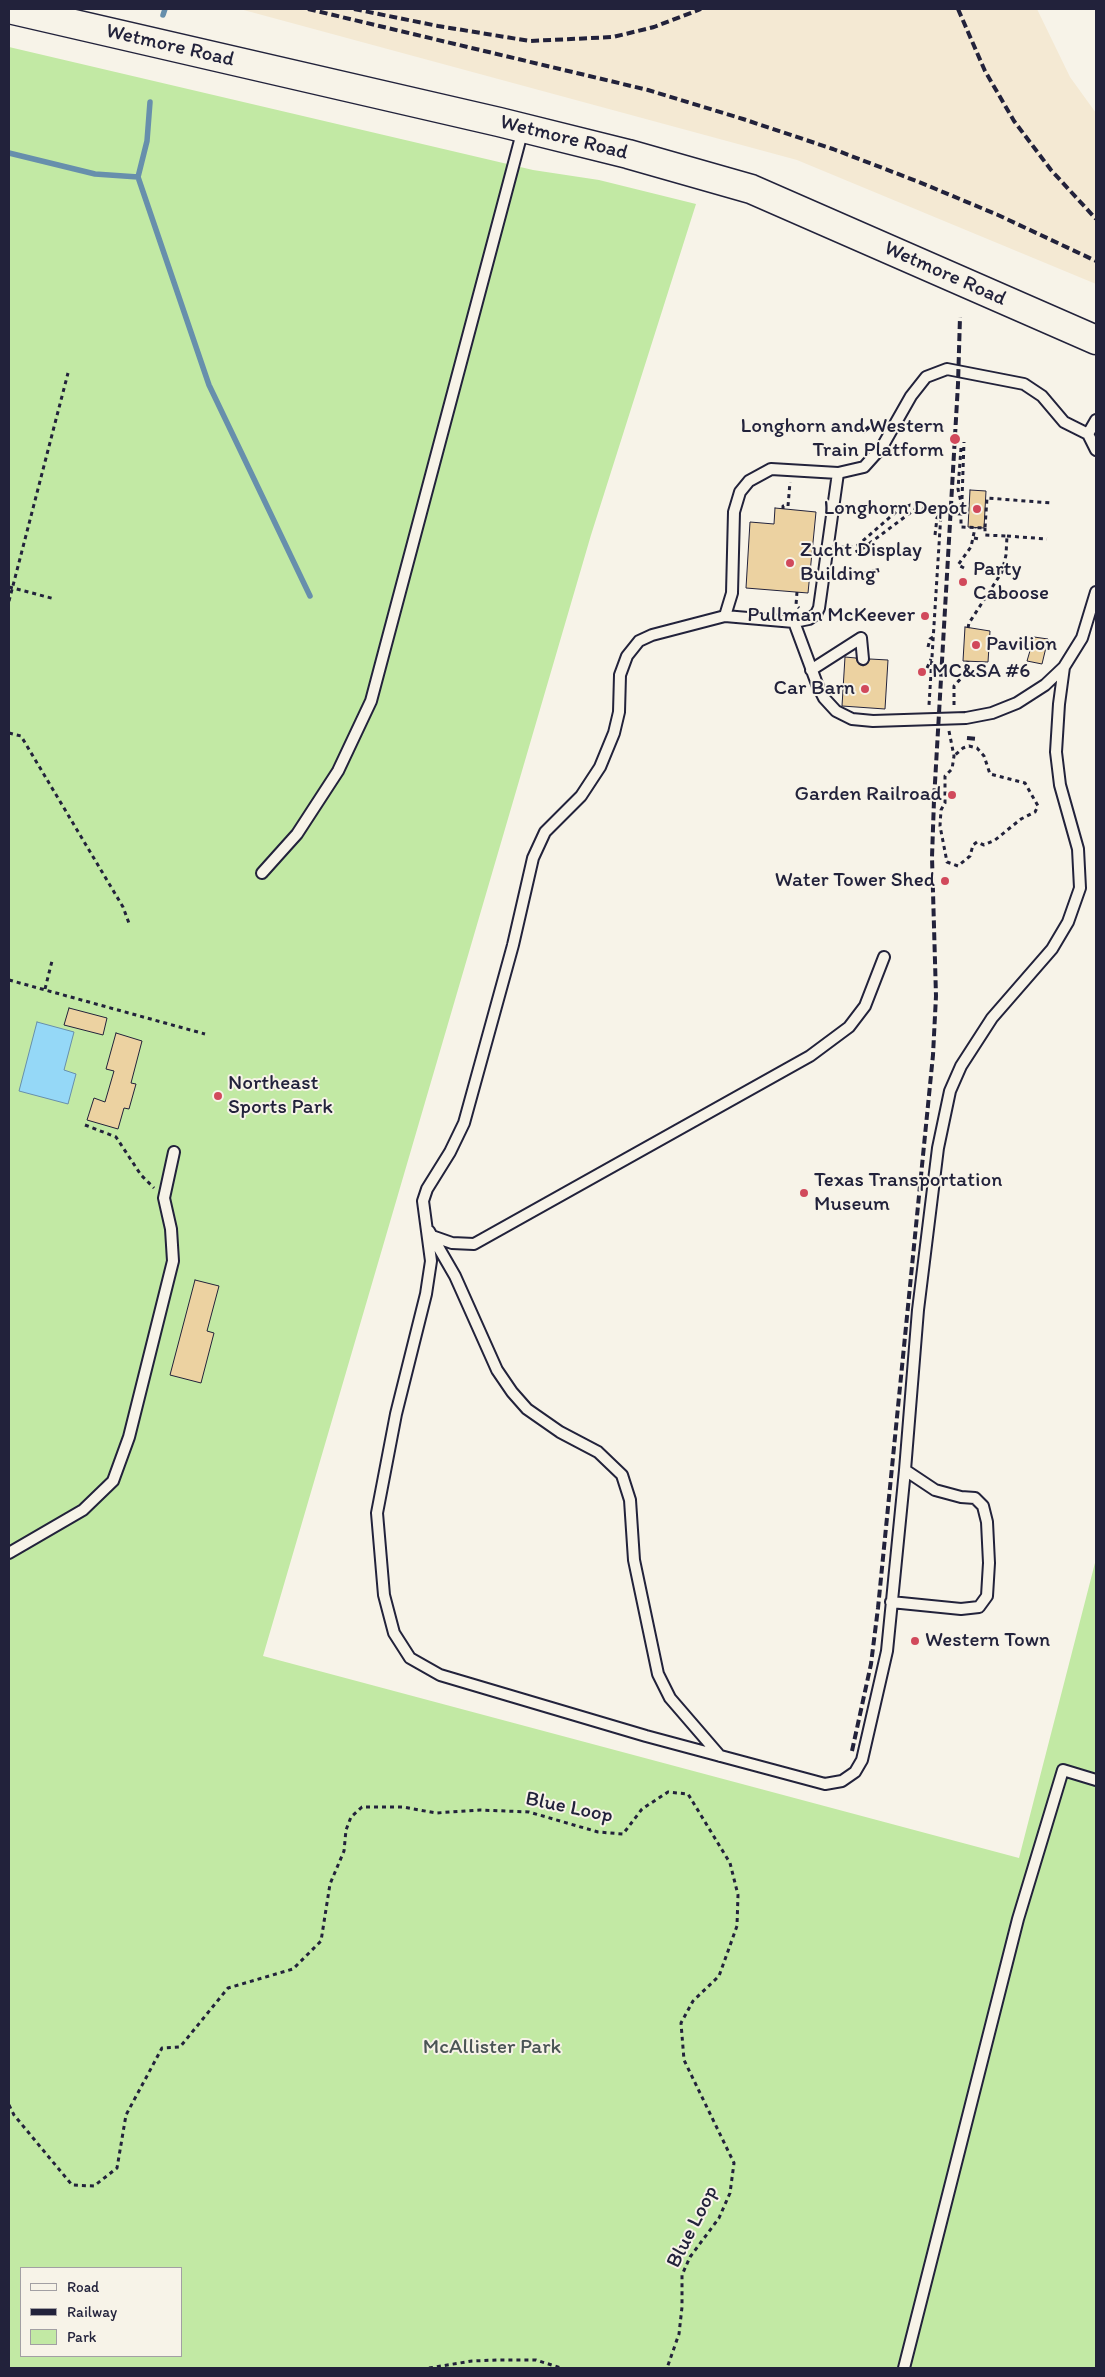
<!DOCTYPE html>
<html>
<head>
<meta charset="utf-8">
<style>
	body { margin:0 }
	#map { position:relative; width:1105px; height:2377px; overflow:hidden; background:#f7f3e8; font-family:Itim,sans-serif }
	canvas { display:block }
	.frame { position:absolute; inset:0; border:10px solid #22223b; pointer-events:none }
	.legend { position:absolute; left:20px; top:2267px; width:162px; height:90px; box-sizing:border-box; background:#f7f3e8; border:1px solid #a29fa3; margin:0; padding:6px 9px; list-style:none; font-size:15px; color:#22223b }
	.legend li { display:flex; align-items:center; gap:10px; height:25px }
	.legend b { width:25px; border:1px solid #a29fa3 }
</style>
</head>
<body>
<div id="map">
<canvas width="1105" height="2377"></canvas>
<div class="frame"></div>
<ul class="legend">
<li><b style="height:6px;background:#f7f3e8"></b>Road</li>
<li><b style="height:6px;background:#22223b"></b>Railway</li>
<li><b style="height:14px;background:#c2e9a4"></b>Park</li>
</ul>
</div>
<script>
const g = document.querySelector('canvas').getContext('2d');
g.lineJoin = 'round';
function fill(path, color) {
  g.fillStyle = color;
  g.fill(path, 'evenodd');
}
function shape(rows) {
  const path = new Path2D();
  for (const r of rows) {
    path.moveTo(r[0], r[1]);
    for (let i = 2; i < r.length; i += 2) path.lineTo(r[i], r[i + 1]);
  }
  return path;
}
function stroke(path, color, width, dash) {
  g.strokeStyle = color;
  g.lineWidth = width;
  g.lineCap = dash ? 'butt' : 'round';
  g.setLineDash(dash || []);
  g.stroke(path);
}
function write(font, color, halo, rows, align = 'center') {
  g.font = font + ' Itim,sans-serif';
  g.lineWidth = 4;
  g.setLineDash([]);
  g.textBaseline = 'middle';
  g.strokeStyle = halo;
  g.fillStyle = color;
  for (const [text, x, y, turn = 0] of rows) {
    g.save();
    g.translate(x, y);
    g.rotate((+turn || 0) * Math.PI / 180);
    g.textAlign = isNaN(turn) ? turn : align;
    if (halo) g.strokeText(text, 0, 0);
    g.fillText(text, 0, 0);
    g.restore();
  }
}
const built = shape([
	[240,9,1037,9,1070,77,1096,113,1096,284,797,160]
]);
const green = shape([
	[9,47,533,170,599,180,696,204,591,535,263,1656,1019,1858,1096,1559,1096,2368,9,2368],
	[21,2268,181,2268,181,2356,21,2356]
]);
const water = shape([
	[37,1022,74,1032,64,1070,76,1074,68,1104,19,1091,37,1022]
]);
const stream = shape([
	[163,15,165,9],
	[150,102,147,141,138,177,209,385,310,596],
	[9,153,95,174,138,177]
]);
const building = shape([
	[970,490,986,491,984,528,968,527,970,490],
	[775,508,816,512,808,593,746,588,750,522,774,524,775,508],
	[965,627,990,631,988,662,963,661,965,627],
	[1034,637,1048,639,1042,664,1027,661,1034,637],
	[845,657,856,658,858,663,863,666,867,664,870,659,888,660,885,709,842,706,845,657],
	[69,1008,107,1018,103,1035,64,1025,69,1008],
	[116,1033,142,1041,131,1083,136,1084,129,1109,124,1108,118,1129,87,1120,94,1098,105,1102,114,1071,106,1069,116,1033],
	[195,1280,219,1286,207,1331,214,1333,201,1383,170,1375,195,1280]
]);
const path = shape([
	[961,448,958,489,961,502,961,527,985,528,987,498,1051,503],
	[962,499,964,442],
	[783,509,783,506,788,506,790,482],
	[935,535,937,518,941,513,961,514],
	[1007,536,1047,539],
	[974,538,979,539],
	[841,547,850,548,858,545,897,511,910,505,941,513,929,705],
	[840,553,851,554,862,549,918,507],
	[964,568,958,565,971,547,975,528],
	[9,587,55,599],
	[797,592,796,605,799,608],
	[9,601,68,373],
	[968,628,969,623,1002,572,1006,555,1007,536,985,535,985,528],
	[928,647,930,639,933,637],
	[927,668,931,659],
	[954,705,954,686,966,673,968,661],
	[949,731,954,756,952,769,945,776,945,803,941,810,940,826,947,862,958,866,970,856,973,845,977,842,984,845,995,840,1021,819,1035,812,1038,806,1025,783,990,774,984,756,977,748,969,746,963,748,954,756],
	[9,733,21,736,123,907,130,926],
	[9,980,205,1034],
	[45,989,52,961],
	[85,1125,116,1137,141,1175,154,1188],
	[9,2105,14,2115,72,2185,94,2186,117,2168,126,2115,162,2048,180,2047,228,1988,293,1969,321,1941,330,1884,344,1851,346,1830,351,1817,362,1807,403,1807,436,1813,480,1810,529,1812,598,1832,623,1834,642,1809,668,1792,688,1794,730,1863,738,1895,737,1926,719,1976,693,2001,681,2023,684,2060,734,2163,730,2193,719,2218,690,2257,682,2275,682,2307,679,2334,667,2368],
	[429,2368,472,2361,497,2360,536,2360,561,2368]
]);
const lane = shape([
	[1088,434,1096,420],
	[1096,450,1088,434,1064,422,1042,396,1024,384,947,369,926,377,911,396,882,447,864,467,838,473,819,608,816,614,809,619,794,622,817,684,824,698,836,711,852,719,873,721,966,718,992,713,1017,703,1045,685,1064,667,1082,638,1096,592],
	[725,616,732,593,734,512,740,492,749,481,771,469,838,473],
	[794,622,725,616,652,635,639,641,627,656,620,675,619,712,614,733,600,767,581,796,545,832,533,858,513,945,464,1123,450,1152,427,1189,423,1201,431,1261,426,1294,396,1414,377,1513,384,1595,394,1633,410,1658,440,1675,646,1736,825,1784,842,1781,855,1772,862,1760,887,1651,905,1470,918,1310,938,1148,950,1091,961,1066,992,1018,1052,949,1068,922,1080,888,1078,849,1060,785,1056,752,1059,704,1064,667],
	[811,670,861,638,863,659],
	[262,873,297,834,338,771,371,701,523,129],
	[429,1231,455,1276,497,1370,512,1392,527,1409,560,1432,598,1452,622,1475,630,1500,634,1560,658,1674,670,1698,720,1756],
	[432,1236,452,1243,474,1244,810,1056,849,1027,865,1006,884,957],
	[9,1553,83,1510,113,1481,129,1437,173,1261,171,1229,164,1198,174,1152],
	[891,1602,961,1609,979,1607,987,1596,989,1563,987,1522,983,1506,975,1498,961,1497,935,1490,905,1470],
	[904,2368,1018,1919,1063,1770,1096,1780]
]);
const secondary = shape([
	[9,9,499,122,628,154,751,189,1096,340]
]);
const rail = shape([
	[308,9,648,90,743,119,833,149,919,182,998,215,1096,261],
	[354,9,438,26,530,41,613,37,654,27,701,9],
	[958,9,985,71,1014,121,1051,170,1096,219],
	[863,432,874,423],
	[860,575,879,570],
	[967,738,978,739],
	[852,1751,871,1664,878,1608,933,1055,936,996,932,857,934,800,958,384,960,317]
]);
const markers = [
	[955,439,6,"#d1495b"],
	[977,509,5,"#d1495b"],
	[790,563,5,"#d1495b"],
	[963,582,5,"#d1495b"],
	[925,616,5,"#d1495b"],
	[976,645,5,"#d1495b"],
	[922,672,5,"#d1495b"],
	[865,689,5,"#d1495b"],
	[952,795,5,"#d1495b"],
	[945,881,5,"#d1495b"],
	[218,1096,5,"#d1495b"],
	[804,1193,5,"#d1495b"],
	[915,1641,5,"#d1495b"]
];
const streetNames = [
	["Wetmore Road",170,46,13],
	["Wetmore Road",564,138,14],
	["Wetmore Road",945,274,24],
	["Blue Loop",569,1808,12],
	["Blue Loop",693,2227,-63]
];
const poiNames = [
	["Longhorn and Western",944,427,"right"],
	["Train Platform",944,451,"right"],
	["Longhorn Depot",967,509,"right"],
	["Zucht Display",800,551],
	["Building",800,575],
	["Party",973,570],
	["Caboose",973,594],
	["Pullman McKeever",915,616,"right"],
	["Pavilion",986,645],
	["MC&SA #6",932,672],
	["Car Barn",855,689,"right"],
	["Garden Railroad",942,795,"right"],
	["Water Tower Shed",935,881,"right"],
	["Northeast",228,1084],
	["Sports Park",228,1108],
	["Texas Transportation",814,1181],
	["Museum",814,1205],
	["Western Town",925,1641]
];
const parkNames = [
	["McAllister Park",492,2048]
];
fill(built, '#f4e9d3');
fill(green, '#c2e9a4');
fill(water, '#95d8f7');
stroke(water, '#678fac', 1);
stroke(stream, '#678fac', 5.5);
fill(building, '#ecd2a1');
stroke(building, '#22223b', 1);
stroke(lane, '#22223b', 14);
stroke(secondary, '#22223b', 31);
stroke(path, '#22223b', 3, [4, 4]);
stroke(lane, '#f7f3e8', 10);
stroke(secondary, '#f7f3e8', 28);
stroke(rail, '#22223b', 4, [8, 4]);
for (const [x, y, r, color] of markers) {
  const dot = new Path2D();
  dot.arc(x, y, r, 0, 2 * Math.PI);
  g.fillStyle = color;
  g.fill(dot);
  stroke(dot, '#f7f3e8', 2);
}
write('21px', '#22223b', '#f7f3e8', streetNames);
write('21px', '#22223b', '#f7f3e8', poiNames, 'left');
write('21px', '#4a5455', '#f7f3e8', parkNames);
</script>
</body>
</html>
